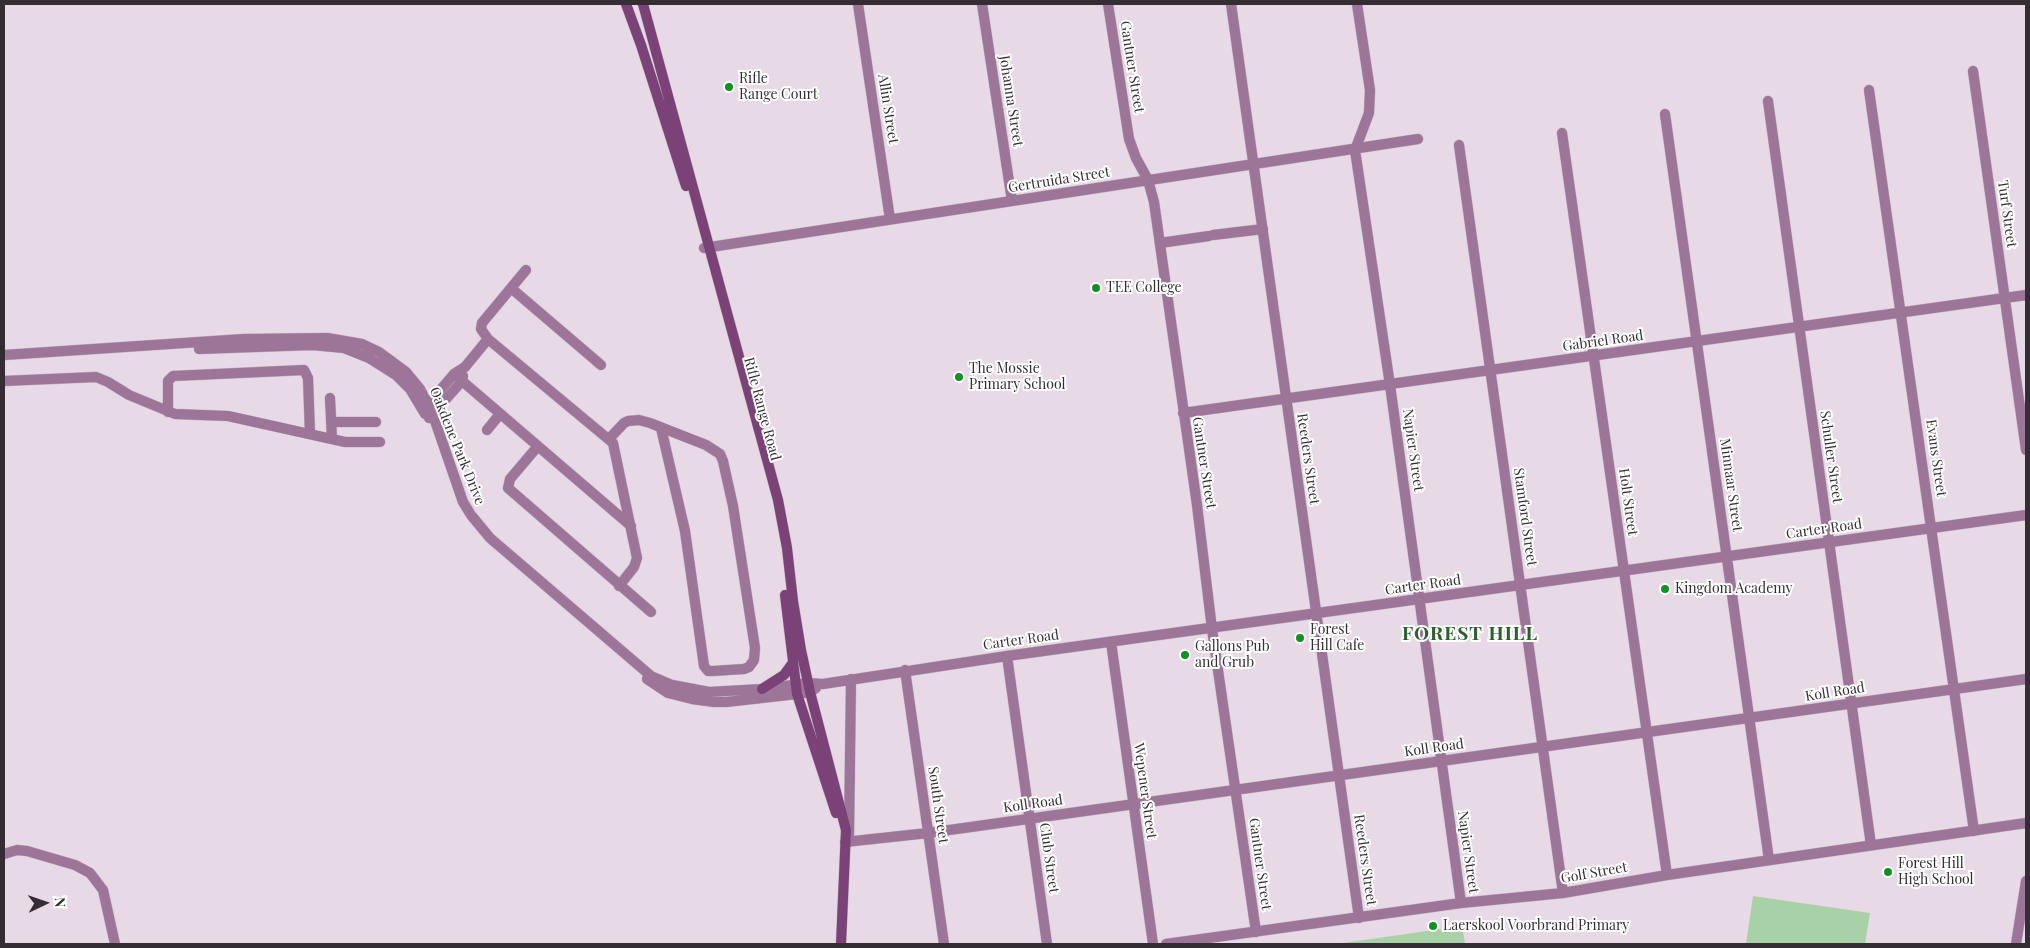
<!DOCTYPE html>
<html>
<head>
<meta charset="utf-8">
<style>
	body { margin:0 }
	#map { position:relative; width:2030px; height:948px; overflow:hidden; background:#e8d9e6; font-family:"Playfair Display",serif }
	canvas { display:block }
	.frame { position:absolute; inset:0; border:5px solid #342e34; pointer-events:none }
	.north { position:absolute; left:20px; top:878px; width:50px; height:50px; -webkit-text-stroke:4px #fff; paint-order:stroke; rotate:87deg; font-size:14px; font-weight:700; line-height:20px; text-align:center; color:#342e34 }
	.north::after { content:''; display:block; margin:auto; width:18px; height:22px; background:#342e34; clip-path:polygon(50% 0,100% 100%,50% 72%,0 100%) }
</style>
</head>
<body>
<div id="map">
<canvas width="2030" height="948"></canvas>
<div class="frame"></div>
<div class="north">N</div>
</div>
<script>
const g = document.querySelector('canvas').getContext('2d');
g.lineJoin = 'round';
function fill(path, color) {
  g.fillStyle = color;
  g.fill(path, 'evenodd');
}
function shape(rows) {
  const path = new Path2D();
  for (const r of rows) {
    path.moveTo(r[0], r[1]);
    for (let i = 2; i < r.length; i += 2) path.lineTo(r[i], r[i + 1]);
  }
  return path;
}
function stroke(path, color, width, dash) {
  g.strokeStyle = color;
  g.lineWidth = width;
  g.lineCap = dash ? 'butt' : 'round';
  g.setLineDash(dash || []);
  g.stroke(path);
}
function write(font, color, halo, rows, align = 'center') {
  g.font = font + ' "Playfair Display",serif';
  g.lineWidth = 4;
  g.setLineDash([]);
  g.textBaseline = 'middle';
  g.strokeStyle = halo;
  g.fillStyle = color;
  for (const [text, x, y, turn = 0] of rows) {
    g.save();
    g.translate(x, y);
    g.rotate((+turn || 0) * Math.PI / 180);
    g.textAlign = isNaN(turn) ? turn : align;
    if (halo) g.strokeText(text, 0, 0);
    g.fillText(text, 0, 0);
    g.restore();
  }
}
const green = shape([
	[1753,896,1870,913,1865,944,1746,944],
	[1462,926,1465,944,1336,944]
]);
const minor = shape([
	[858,4,890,219],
	[982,4,1012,201],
	[1108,4,1129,139,1136,158,1148,180,1154,202,1197,505,1212,629,1256,932],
	[1231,4,1359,918],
	[1357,4,1370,90,1369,113,1355,150,1390,385,1461,903],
	[1973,71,2026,450],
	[1869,90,1974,831],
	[1768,101,1871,845],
	[1665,114,1769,860],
	[1562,133,1667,875],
	[1459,145,1563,893],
	[1213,235,1263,229],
	[1160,243,1209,236],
	[704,248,1418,139],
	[526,270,482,323,481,329,488,339,613,443,637,558,634,567,619,586],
	[511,288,601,365],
	[199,349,312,345,344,348,369,358,396,375,410,389,425,414],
	[4,355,244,339,327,338,362,344,379,352,406,372,420,389,433,415,463,502,471,515,490,538,651,676,672,685,709,692,762,689,808,683,823,684,1007,656,2026,515],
	[454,374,631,526],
	[4,381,96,377,108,382,129,395,175,414,228,416,345,442,380,442],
	[330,398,332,439],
	[424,409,454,374,465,367,488,339],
	[168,412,168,381,173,376,304,370,308,378,310,434],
	[1183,413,2026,295],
	[429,418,462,381,463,376],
	[331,422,376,422],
	[487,430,500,414],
	[609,439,624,423,628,421,639,420,650,423,706,445,720,454,723,461,733,506,755,648,754,660,749,667,744,669,713,671,708,671,704,666,685,531,661,428],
	[538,446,510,479,508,488,651,612],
	[1111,642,1153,944],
	[1007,656,1047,944],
	[905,670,944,944],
	[647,679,668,693,692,699,714,702,726,702,797,694,810,692,816,688],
	[849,836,851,679],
	[845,842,928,833,2026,679],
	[4,854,17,850,27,851,75,865,90,873,103,890,115,944],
	[1166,944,1461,903,1563,893,1667,875,2026,823],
	[2016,944,2026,881]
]);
const secondary = shape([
	[626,4,641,45,686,186],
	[643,4,778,500,787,548,793,601,801,650,810,692,846,830,841,944],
	[785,595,797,694,836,813],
	[762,689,784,675,792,664]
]);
const markers = [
	[729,87,5,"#129223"],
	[1096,288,5,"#129223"],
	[959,377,5,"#129223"],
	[1665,589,5,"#129223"],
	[1300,638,5,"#129223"],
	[1185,655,5,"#129223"],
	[1888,872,5,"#129223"],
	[1433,926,5,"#129223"]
];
const streetNames = [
	["Gantner Street",1132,67,81],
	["Johanna Street",1011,101,81],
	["Allin Street",888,109,81],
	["Gertruida Street",1059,180,-9],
	["Turf Street",2007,214,82],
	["Gabriel Road",1603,341,-8],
	["Rifle Range Road",762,409,75],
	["Oakdene Park Drive",457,446,68],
	["Napier Street",1413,450,82],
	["Schuller Street",1831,457,82],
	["Evans Street",1936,458,82],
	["Reeders Street",1308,459,82],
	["Gantner Street",1204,463,81],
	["Minnaar Street",1731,485,82],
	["Holt Street",1628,502,82],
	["Stamford Street",1525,517,82],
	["Carter Road",1824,529,-8],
	["Carter Road",1423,585,-8],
	["Carter Road",1021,640,-8],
	["Koll Road",1835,692,-9],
	["Koll Road",1434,748,-8],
	["Wepener Street",1145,791,82],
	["Koll Road",1033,804,-8],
	["South Street",938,805,82],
	["Napier Street",1468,852,82],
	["Club Street",1049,858,82],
	["Reeders Street",1365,860,82],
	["Gantner Street",1260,864,82],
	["Golf Street",1594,873,-10]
];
const poiNames = [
	["Rifle",739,79],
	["Range Court",739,95],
	["TEE College",1106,288],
	["The Mossie",969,369],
	["Primary School",969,385],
	["Kingdom Academy",1675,589],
	["Forest",1310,630],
	["Hill Cafe",1310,646],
	["Gallons Pub",1195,647],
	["and Grub",1195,663],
	["Forest Hill",1898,864],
	["High School",1898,880],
	["Laerskool Voorbrand Primary",1443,926]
];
const districtNames = [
	["FOREST HILL",1470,634]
];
fill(green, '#a9d1a8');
stroke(minor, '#c4b7c2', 11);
stroke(secondary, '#c4b7c2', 11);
stroke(minor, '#9c7599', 10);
stroke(secondary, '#7a4277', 10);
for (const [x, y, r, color] of markers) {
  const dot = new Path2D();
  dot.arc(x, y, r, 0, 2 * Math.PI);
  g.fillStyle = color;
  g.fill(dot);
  stroke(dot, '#fff', 2);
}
write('14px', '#342e34', '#fff', streetNames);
write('14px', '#342e34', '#fff', poiNames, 'left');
g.letterSpacing = '1px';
write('bold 19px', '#2b602c', '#fff', districtNames);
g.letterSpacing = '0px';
</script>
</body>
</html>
